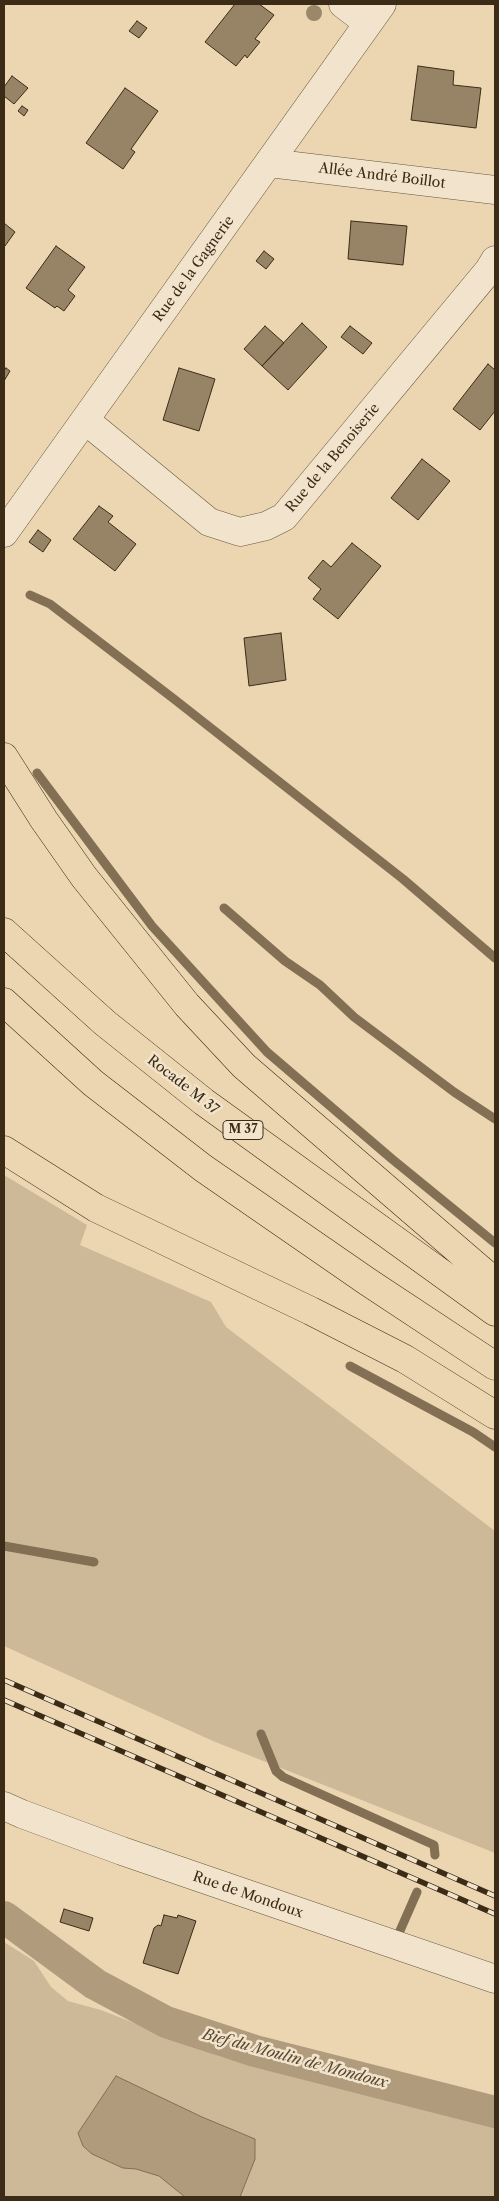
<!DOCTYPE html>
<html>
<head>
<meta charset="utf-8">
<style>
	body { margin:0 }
	#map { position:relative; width:499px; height:2201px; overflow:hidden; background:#ebd6b1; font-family:"Libre Caslon Text",serif }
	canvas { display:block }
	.frame { position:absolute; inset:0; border:5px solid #3c2c17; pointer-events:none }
</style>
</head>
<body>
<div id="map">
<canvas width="499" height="2201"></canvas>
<div class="frame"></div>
</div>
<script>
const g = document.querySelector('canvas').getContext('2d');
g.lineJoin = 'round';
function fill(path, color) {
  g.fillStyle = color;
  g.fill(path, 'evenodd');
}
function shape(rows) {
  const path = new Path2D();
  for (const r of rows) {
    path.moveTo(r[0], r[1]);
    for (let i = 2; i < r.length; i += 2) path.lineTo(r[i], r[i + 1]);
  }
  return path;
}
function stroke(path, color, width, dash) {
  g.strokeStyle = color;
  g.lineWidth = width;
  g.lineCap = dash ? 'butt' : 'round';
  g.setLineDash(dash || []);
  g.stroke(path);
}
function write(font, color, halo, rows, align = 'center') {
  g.font = font + ' "Libre Caslon Text",serif';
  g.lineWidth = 5;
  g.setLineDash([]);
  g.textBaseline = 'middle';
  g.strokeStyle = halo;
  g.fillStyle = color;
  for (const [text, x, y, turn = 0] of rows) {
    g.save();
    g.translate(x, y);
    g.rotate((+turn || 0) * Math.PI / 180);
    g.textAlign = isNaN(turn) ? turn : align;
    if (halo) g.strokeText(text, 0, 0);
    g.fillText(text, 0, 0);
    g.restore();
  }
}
const green = shape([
	[4,1175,87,1225,80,1245,211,1302,226,1327,495,1531,495,1853,213,1741,4,1646],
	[4,1942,34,1961,51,1987,68,2001,101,2010,221,2057,495,2127,495,2197,4,2197]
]);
const water = shape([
	[116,2076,202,2117,255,2139,255,2159,240,2197,185,2197,159,2176,136,2169,123,2168,92,2154,83,2146,78,2133,116,2076]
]);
const stream = shape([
	[30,595,50,604,174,699,403,879,495,958],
	[37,773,152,926,267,1052,392,1159,495,1243],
	[224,908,285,961,320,985,354,1017,454,1092,495,1119],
	[350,1366,473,1432,495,1447],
	[4,1546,94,1562],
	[261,1734,276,1771,283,1777,434,1845,435,1855],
	[399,1933,417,1892]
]);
const canal = shape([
	[4,1917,95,1984,166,2022,255,2051,495,2112]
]);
const building = shape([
	[235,4,259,4,274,15,255,39,260,42,247,58,245,55,236,66,205,42,235,4],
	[137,21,147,28,139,38,129,31,137,21],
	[418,66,454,71,453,85,481,88,476,128,411,120,418,66],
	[12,76,28,88,14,104,4,96,4,87,12,76],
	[125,88,158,111,131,149,135,152,123,169,86,143,125,88],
	[22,106,28,110,24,116,18,111,22,106],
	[351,221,407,226,403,265,348,259,351,221],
	[4,223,15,232,5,246,4,245,4,223],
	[56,246,85,267,68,290,75,296,64,311,57,306,55,308,26,288,56,246],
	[264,251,274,259,266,269,256,261,264,251],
	[302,323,327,347,288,390,262,366,302,323],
	[265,326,284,343,262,366,244,349,265,326],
	[350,326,372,343,363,354,341,337,350,326],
	[488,364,495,370,495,411,480,430,453,409,488,364],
	[6,368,10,371,4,381,4,371,6,368],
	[179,368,215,379,199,431,163,420,179,368],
	[422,459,450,481,418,520,391,498,422,459],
	[99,506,113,516,108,522,136,544,115,571,73,539,99,506],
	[38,530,51,540,43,552,29,542,38,530],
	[352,543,381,566,338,619,313,599,321,589,308,578,323,560,331,567,352,543],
	[281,633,286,680,249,686,244,638,281,633],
	[64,1909,93,1918,89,1931,60,1922,64,1909],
	[164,1915,177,1918,178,1915,196,1921,178,1974,143,1963,154,1928,158,1925,161,1926,164,1915]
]);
const minor = shape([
	[343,4,368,23],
	[269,163,495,190],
	[85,420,209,522,240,532,266,526,284,517,489,270,495,260],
	[4,533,382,4],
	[4,1806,22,1814,122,1851,495,1979]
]);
const trunk = shape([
	[4,757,44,820,84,877,187,1005,244,1066,495,1282],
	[4,932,105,1023,204,1102,495,1312],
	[4,1002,93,1083,203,1168,368,1282,495,1366],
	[4,1150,96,1208,311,1311,405,1359,495,1415]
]);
const rail = shape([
	[4,1680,495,1896],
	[4,1700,495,1914]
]);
const trees = [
	[314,13]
];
const shields = [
	[243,1130,40]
];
const shieldNames = [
	["M 37",243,1130]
];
const streetNames = [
	["Allée André Boillot",382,176,7],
	["Rue de la Gagnerie",194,269,-54],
	["Rue de la Benoiserie",333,458,-50],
	["Rocade M 37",183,1085,38],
	["Rue de Mondoux",248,1895,19]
];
const waterNames = [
	["Bief du Moulin de Mondoux",295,2059,15]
];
fill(green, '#cdb997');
fill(water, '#b09c7d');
stroke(water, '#826f54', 1);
stroke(stream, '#826f54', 9);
stroke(canal, '#b09c7d', 32);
fill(building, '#978467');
stroke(building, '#3c2c17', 1);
stroke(minor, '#68563e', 29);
stroke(trunk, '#3c2c17', 29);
stroke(minor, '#f2e4cc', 28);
stroke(trunk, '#ebd6b1', 28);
stroke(rail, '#3c2c17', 5.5);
stroke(rail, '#f2e4cc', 4, [11]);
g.fillStyle = '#9b886b';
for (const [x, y] of trees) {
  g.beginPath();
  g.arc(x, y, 8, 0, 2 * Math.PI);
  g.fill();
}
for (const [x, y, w] of shields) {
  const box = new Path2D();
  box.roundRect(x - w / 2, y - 9.5, w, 19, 4);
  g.fillStyle = '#f2e4cc';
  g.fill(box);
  stroke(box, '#3c2c17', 1);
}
write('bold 12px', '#3c2c17', null, shieldNames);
write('14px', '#3c2c17', '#f2e4cc', streetNames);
write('italic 15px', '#594830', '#f2e4cc', waterNames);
</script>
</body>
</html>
